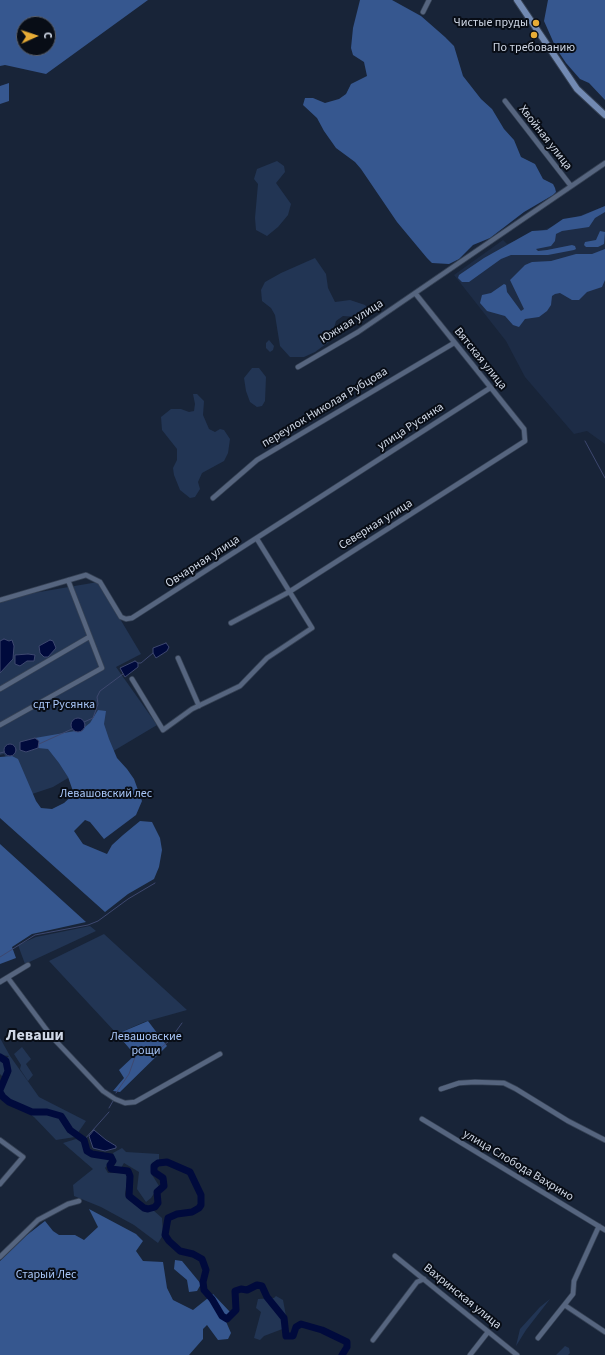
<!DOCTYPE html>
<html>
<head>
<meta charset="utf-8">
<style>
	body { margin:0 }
	#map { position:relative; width:605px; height:1355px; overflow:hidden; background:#182438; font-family:"Source Sans 3",sans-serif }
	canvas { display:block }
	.north { position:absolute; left:16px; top:16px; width:40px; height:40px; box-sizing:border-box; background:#080d16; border:1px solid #585e69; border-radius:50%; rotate:87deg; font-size:11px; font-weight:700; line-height:16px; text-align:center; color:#d0d8e6 }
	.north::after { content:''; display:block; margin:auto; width:14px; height:18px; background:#e7ac36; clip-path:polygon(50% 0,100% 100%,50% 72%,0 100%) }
</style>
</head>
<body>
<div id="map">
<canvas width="605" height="1355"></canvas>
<div class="north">С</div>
</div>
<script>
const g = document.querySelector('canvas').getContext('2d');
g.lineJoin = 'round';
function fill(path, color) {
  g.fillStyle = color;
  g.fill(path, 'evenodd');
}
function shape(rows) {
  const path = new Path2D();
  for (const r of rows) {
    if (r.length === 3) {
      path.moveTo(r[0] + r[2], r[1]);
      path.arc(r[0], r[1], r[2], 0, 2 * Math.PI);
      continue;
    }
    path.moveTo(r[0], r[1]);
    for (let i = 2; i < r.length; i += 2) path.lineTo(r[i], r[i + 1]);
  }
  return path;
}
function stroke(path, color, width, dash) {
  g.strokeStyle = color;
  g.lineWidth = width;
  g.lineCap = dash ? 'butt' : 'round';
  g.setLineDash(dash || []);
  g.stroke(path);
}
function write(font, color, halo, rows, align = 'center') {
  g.font = font + ' "Source Sans 3",sans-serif';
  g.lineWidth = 4;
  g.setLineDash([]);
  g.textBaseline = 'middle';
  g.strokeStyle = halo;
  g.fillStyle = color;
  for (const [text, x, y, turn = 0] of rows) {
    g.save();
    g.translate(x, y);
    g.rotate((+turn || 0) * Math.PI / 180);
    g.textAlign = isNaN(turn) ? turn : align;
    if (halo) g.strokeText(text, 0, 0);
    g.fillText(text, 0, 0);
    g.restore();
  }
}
const built = shape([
	[605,206,605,444,587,431,574,434,525,377,506,341,454,275,503,240,507,244]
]);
const green = shape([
	[277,161,284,166,285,172,276,183,291,204,288,215,278,227,267,236,256,230,255,218,258,184,254,179,257,169],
	[315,258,326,274,328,288,335,302,350,300,365,305,369,310,357,317,343,316,336,321,330,341,315,352,304,357,290,357,280,346,275,315,271,308,262,301,261,290,265,282,281,273],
	[269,340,274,346,273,350,270,352,266,348,266,343],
	[252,368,259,368,266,377,265,401,262,406,257,407,250,402,246,391,244,378],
	[193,394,197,394,204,401,203,415,209,429,215,432,220,429,224,430,230,439,228,453,224,461,202,473,198,482,200,489,195,497,190,498,180,490,174,475,173,468,177,460,177,449,162,430,161,417,171,409,181,409,189,412,194,411,195,404],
	[98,582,141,654,116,667,157,725,53,787,26,796,4,754,0,755,0,602,22,595],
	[90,926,96,931,25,964,18,945,36,937],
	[104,934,187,1010,144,1022,117,1034,49,961],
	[0,1038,10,1056,39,1097,86,1121,75,1137,56,1140,34,1117,5,1097,2,1091,11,1072,6,1059,9,1056,0,1055],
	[22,1047,31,1059,26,1064,33,1075,28,1081,20,1069,21,1065,14,1054],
	[0,1058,4,1060,6,1073,3,1077,0,1074],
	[76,1139,83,1143,91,1155,105,1157,111,1161,105,1168,108,1173,124,1172,128,1177,125,1194,126,1197,145,1212,153,1210,162,1218,163,1235,158,1243,134,1225,101,1207,74,1196,73,1185,93,1169,63,1143],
	[122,1148,126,1152,159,1154,159,1160,152,1163,151,1173,159,1186,151,1198,146,1202,137,1189,139,1172,124,1163,121,1168,114,1167,116,1161,113,1153],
	[276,1296,283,1300,286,1316,285,1328,264,1336,260,1340,254,1338,261,1312,256,1308,258,1299,274,1298],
	[550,1299,526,1330,516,1346,520,1329,540,1307],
	[565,1346,569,1348,570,1353,568,1355,556,1355]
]);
const forest = shape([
	[0,0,148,0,46,74,5,65,0,66],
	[24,24,48,24,48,48,24,48],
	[360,0,392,0,421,16,445,37,454,46,463,76,481,99,492,109,504,129,514,140,521,157,535,164,543,179,553,184,555,188,556,192,553,195,524,212,490,238,473,245,459,259,449,264,432,263,427,258,397,222,361,169,355,162,336,148,324,131,317,118,303,105,305,98,313,98,325,103,339,99,346,94,351,84,367,76,364,62,353,55,351,48,353,28],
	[548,0,605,0,605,100,589,83,580,79,566,63,556,48,544,21],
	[9,83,9,101,0,104,0,86],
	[605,206,605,212,595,218,589,227,562,231,556,234,555,241,551,246,536,249,538,251,547,250,572,245,575,246,576,249,574,250,548,255,511,255,501,259,469,282,462,282,458,278,459,275,484,258,532,231,547,230,563,219,581,216],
	[600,231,605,232,604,244,598,247,586,247,584,245,585,242,596,240],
	[605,249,605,280,602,287,587,292,579,300,572,300,560,293,555,294,552,296,551,305,547,311,539,317,525,319,519,327,513,325,505,316,487,311,480,303,482,295,491,293,504,284,506,285,507,292,521,311,524,309,510,280,525,265,532,262,551,261,576,254,592,254],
	[98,710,106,711,104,724,109,739,117,758,127,769,134,779,142,801,136,815,104,839,90,822,85,820,74,831,83,844,107,854,112,845,123,835,140,821,152,822,160,838,162,850,159,867,154,879,128,894,105,912,0,818,0,757,12,756,18,759,36,801,41,808,52,809,64,803,74,794,68,777,59,763,48,749,38,748,39,741,35,738,81,730,90,723],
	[0,844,86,922,32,934,12,947,16,958,0,964],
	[148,1021,167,1046,120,1092,113,1091,124,1078,119,1070,135,1055,117,1034],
	[89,1209,136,1234,143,1241,136,1251,143,1261,163,1262,167,1288,173,1300,193,1310,213,1294,230,1312,224,1317,231,1333,228,1339,218,1340,207,1325,203,1329,203,1339,189,1355,0,1355,0,1261,27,1235,45,1221,53,1231,59,1235,75,1235,84,1240,98,1227],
	[175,1260,182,1261,201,1284,197,1291,189,1292,187,1280,174,1269]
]);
const water = shape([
	[4,639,9,641,12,640,14,646,13,659,0,673,0,641,4,639],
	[50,640,53,641,56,648,48,657,44,657,40,653,39,646,50,640],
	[166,643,169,647,167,651,156,658,153,653,153,648,166,643],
	[28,654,35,655,34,661,27,661,20,666,15,664,15,655,28,654],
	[135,661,138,663,138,667,125,677,120,668,135,661],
	[78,725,7],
	[35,738,39,741,38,748,26,752,20,750,20,742,35,738],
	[10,750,6],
	[94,1130,106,1140,116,1146,116,1148,105,1151,93,1148,89,1136,94,1130]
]);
const stream = shape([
	[585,441,605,478],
	[138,663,141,663,153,653],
	[84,722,93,718,98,704,97,697,100,691,123,674],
	[39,744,72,729],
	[0,753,4,752],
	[0,957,35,935,88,925,98,921,128,899,155,883],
	[116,1093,129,1074,135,1057,142,1047,156,1052,169,1041,182,1023],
	[109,1108,113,1101],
	[84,1140,109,1112]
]);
const river = shape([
	[0,1057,6,1061,8,1071,0,1090],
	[0,1092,3,1097,9,1102,32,1112,47,1112,61,1116,70,1130,84,1140,87,1151,92,1154,111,1157,113,1161,110,1165,111,1169,128,1171,130,1176,129,1196,144,1208,148,1209,155,1207,158,1203,157,1192,164,1186,163,1178,154,1172,154,1166,158,1163,167,1162,190,1172,201,1195,201,1205,199,1208,192,1212,177,1214,168,1218,165,1235,169,1241,180,1251,193,1254,202,1259,206,1270,203,1282,204,1290,212,1299,222,1316,227,1319,236,1310,235,1291,241,1289,247,1290,257,1285,262,1286,267,1297,284,1318,286,1336,293,1336,296,1327,301,1324,322,1330,347,1342,347,1347,342,1355]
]);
const street = shape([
	[423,12,429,0],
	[505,101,571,186],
	[298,367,358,332,605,163],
	[213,498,257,460,454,343],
	[0,600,86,575,100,582,121,617,126,619,132,618,490,388],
	[231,623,289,592,525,441,524,429,415,293],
	[178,658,199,706],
	[132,679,163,730,192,709,240,686,267,658,312,628,257,539],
	[0,689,89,637],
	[0,725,102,668,68,580],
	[8,978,52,1037,103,1091,115,1099,125,1103,135,1102,220,1054],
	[0,982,28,965],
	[441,1089,459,1083,475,1082,504,1083,516,1089,568,1121,605,1140],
	[422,1119,605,1230],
	[0,1140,23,1157,0,1184],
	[395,1256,517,1355],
	[0,1257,38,1220,68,1204,79,1201],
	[566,1306,605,1332],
	[538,1338,573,1294,574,1281,599,1226],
	[373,1340,417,1282,424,1279],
	[470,1355,488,1332]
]);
const secondary = shape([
	[517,0,577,89,605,115]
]);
const markers = [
	[536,23,4,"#e7ac36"],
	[534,35,4,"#e7ac36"]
];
const poiNames = [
	["Чистые пруды",528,23],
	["По требованию",534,48,"center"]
];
const streetNames = [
	["Хвойная улица",545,138,52],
	["Южная улица",352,322,-32],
	["Вятская улица",480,359,51],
	["переулок Николая Рубцова",325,408,-31],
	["улица Русянка",411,427,-33],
	["Северная улица",376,525,-32],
	["Овчарная улица",203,562,-33],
	["улица Слобода Вахрино",518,1166,31],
	["Вахринская улица",462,1297,39]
];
const parkNames = [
	["сдт Русянка",64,705],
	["Левашовский лес",106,794],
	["Левашовские",146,1037],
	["рощи",146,1051],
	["Старый Лес",46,1275]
];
const districtNames = [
	["Леваши",35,1036]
];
fill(built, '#1d2c46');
fill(green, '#223554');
fill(forest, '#36578f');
fill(water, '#000a3c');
stroke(water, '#3e486f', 1);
stroke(stream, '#3e486f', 1);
stroke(river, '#000a3c', 7);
stroke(street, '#354154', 6);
stroke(secondary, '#354154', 8);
stroke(street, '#56657f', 4.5);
stroke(secondary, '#728ab3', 6);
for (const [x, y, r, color] of markers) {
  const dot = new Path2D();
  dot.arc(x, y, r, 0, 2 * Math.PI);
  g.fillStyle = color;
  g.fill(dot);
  stroke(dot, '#080d16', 1.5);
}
write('12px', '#d0d8e6', '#080d16', poiNames, 'right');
write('12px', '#d0d8e6', '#080d16', streetNames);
write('12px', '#a8c6f8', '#080d16', parkNames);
write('bold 16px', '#d0d8e6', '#080d16', districtNames);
</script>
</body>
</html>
